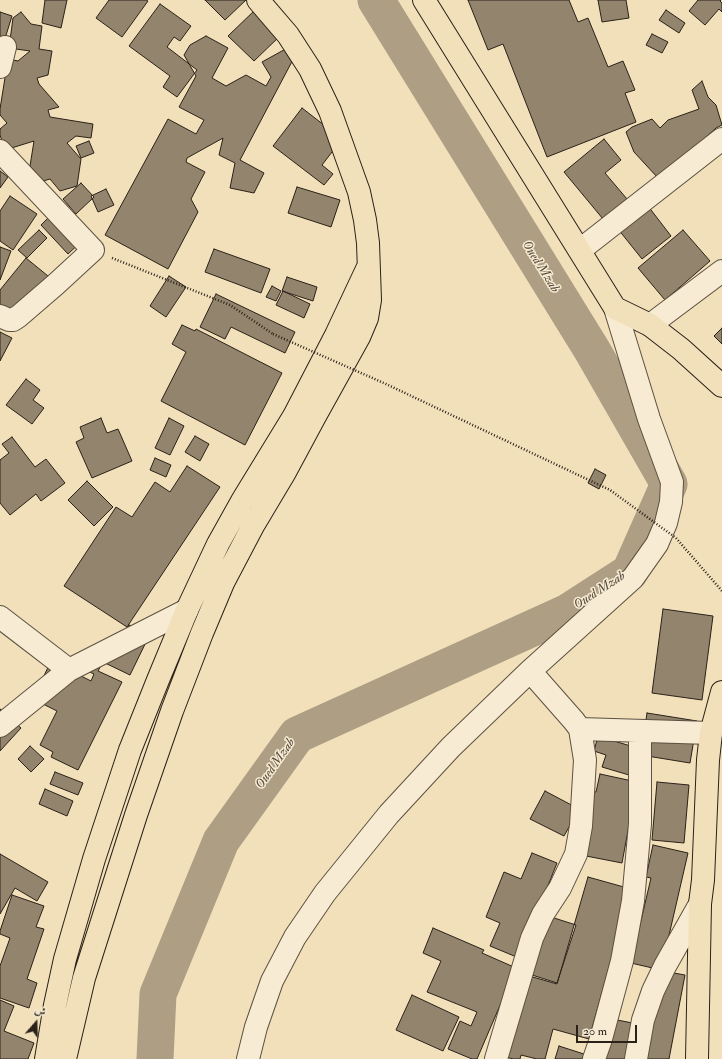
<!DOCTYPE html>
<html>
<head>
<meta charset="utf-8">
<style>
	body { margin:0 }
	#map { position:relative; width:722px; height:1059px; overflow:hidden; background:#f2e0bb; font-family:"IM FELL Double Pica",Amiri,serif }
	canvas { display:block }
	.north { position:absolute; left:16px; top:1003px; width:40px; height:40px; -webkit-text-stroke:3px #f7ebd3; paint-order:stroke; rotate:20deg; font-size:11px; font-weight:700; line-height:16px; text-align:center; color:#2a2118 }
	.north::after { content:''; display:block; margin:auto; width:14px; height:18px; background:#2a2118; clip-path:polygon(50% 0,100% 100%,50% 72%,0 100%) }
	.scale { position:absolute; left:576px; top:1025px; width:61px; height:18px; box-sizing:border-box; border:2px solid #2a2118; border-top:0; padding-left:5px; font-size:12px; line-height:14px; white-space:nowrap; color:#2a2118; -webkit-text-stroke:3px #f7ebd3; paint-order:stroke }
</style>
</head>
<body>
<div id="map">
<canvas width="722" height="1059"></canvas>
<div class="north">ش</div>
<div class="scale">20 m</div>
</div>
<script>
const g = document.querySelector('canvas').getContext('2d');
g.lineJoin = 'round';
function shape(rows) {
  const path = new Path2D();
  for (const r of rows) {
    path.moveTo(r[0], r[1]);
    for (let i = 2; i < r.length; i += 2) path.lineTo(r[i], r[i + 1]);
  }
  return path;
}
function stroke(path, color, width, dash) {
  g.strokeStyle = color;
  g.lineWidth = width;
  g.lineCap = dash ? 'butt' : 'round';
  g.setLineDash(dash || []);
  g.stroke(path);
}
function fill(path, color) {
  g.fillStyle = color;
  g.fill(path, 'evenodd');
}
function write(font, color, halo, rows, align = 'center') {
  g.font = font + ' "IM FELL Double Pica",serif';
  g.lineWidth = 3;
  g.setLineDash([]);
  g.textBaseline = 'middle';
  g.strokeStyle = halo;
  g.fillStyle = color;
  for (const [text, x, y, turn = 0] of rows) {
    g.save();
    g.translate(x, y);
    g.rotate((+turn || 0) * Math.PI / 180);
    g.textAlign = isNaN(turn) ? turn : align;
    if (halo) g.strokeText(text, 0, 0);
    g.fillText(text, 0, 0);
    g.restore();
  }
}
const river = shape([
	[155,1059,158,994,221,841,297,735,568,612,630,572,669,484,592,350,376,0]
]);
const building = shape([
	[45,0,67,0,61,28,42,23,45,0],
	[109,0,146,0,148,1,122,37,96,18,109,0],
	[205,0,246,0,225,20,205,0],
	[468,0,569,0,578,22,588,18,608,67,623,61,635,90,625,93,636,122,547,157,503,44,488,50,468,0],
	[598,0,626,0,629,18,602,22,598,0],
	[698,0,721,0,720,1,722,3,722,12,719,9,705,25,689,11,698,0],
	[160,4,191,26,180,41,174,37,167,47,197,70,177,97,163,87,170,76,129,46,160,4],
	[255,10,280,36,254,61,228,36,255,10],
	[666,10,685,23,679,33,659,20,666,10],
	[0,12,12,16,3,45,0,44,0,12],
	[21,12,31,24,42,26,39,49,52,51,48,75,37,78,39,84,59,107,48,110,50,117,93,124,91,138,76,136,67,143,81,159,77,186,60,191,50,179,43,181,30,166,34,141,5,150,0,135,0,129,7,123,0,115,0,109,8,59,18,61,30,51,9,48,13,18,21,12],
	[652,34,668,42,662,53,646,45,652,34],
	[206,36,228,48,212,78,226,86,246,75,266,86,271,77,262,62,291,46,297,52,240,160,264,173,254,193,230,188,235,163,219,155,223,138,187,158,186,162,205,172,191,199,198,212,168,269,105,235,168,119,196,134,204,120,179,107,196,76,184,55,190,45,206,36],
	[702,81,708,97,716,105,722,125,716,128,687,155,658,178,634,152,626,132,632,127,652,119,660,128,668,120,699,109,692,90,702,81],
	[302,108,342,139,322,165,333,174,324,185,273,146,302,108],
	[604,139,621,160,605,173,627,199,603,219,564,172,604,139],
	[89,141,94,153,81,158,76,146,89,141],
	[0,171,8,177,0,188,0,171],
	[81,183,94,197,76,214,63,199,81,183],
	[297,187,340,200,331,227,288,213,297,187],
	[106,189,114,205,98,212,91,196,106,189],
	[10,196,37,214,13,250,0,241,0,211,10,196],
	[648,206,671,236,642,259,618,229,648,206],
	[56,210,84,239,68,254,41,225,56,210],
	[39,230,47,238,27,258,18,250,39,230],
	[683,230,710,261,665,300,638,268,683,230],
	[0,247,11,251,0,280,0,247],
	[214,249,270,269,261,293,205,272,214,249],
	[26,258,48,276,13,319,0,308,0,290,26,258],
	[169,276,186,287,166,317,150,306,169,276],
	[287,277,317,287,313,301,282,291,287,277],
	[272,286,281,291,276,301,266,297,272,286],
	[283,291,310,304,304,318,276,305,283,291],
	[216,294,295,332,285,353,231,327,225,339,200,327,216,294],
	[182,325,195,331,196,329,282,373,245,445,161,401,186,352,172,344,182,325],
	[722,328,722,344,714,336,722,328],
	[0,332,12,338,0,361,0,332],
	[26,379,40,390,33,400,44,408,32,424,6,405,26,379],
	[101,418,107,433,118,429,132,461,92,478,76,442,84,438,80,427,101,418],
	[169,418,184,426,170,455,155,448,169,418],
	[195,436,209,444,200,461,185,452,195,436],
	[12,437,35,467,46,459,65,483,41,501,36,494,10,515,0,503,0,460,9,453,2,444,12,437],
	[155,458,171,465,166,477,150,470,155,458],
	[187,466,220,487,127,627,64,586,116,507,132,517,155,482,170,492,187,466],
	[595,469,606,475,599,489,588,483,595,469],
	[87,481,113,507,94,526,68,500,87,481],
	[663,609,713,616,702,700,652,693,663,609],
	[129,625,149,636,130,675,103,662,98,671,122,682,78,770,51,757,53,752,40,745,57,711,33,699,51,661,91,681,94,674,76,666,115,653,129,625],
	[0,709,21,728,0,751,0,709],
	[647,713,697,721,690,763,641,755,647,713],
	[598,736,637,748,629,775,602,767,606,755,594,751,598,736],
	[30,746,44,759,31,772,18,759,30,746],
	[55,772,83,783,78,795,50,784,55,772],
	[600,774,637,782,622,863,581,855,593,792,596,792,600,774],
	[657,782,689,785,684,843,652,840,657,782],
	[45,789,73,801,67,816,39,804,45,789],
	[545,791,579,809,564,836,530,819,545,791],
	[653,845,688,853,661,970,631,963,651,878,646,877,653,845],
	[532,853,557,863,519,958,490,946,500,923,486,917,504,872,521,879,532,853],
	[0,854,48,882,37,901,15,888,0,914,0,854],
	[588,877,631,889,589,1039,553,1029,545,1059,537,1059,521,1055,520,1059,513,1059,503,1056,526,975,557,984,588,877],
	[12,895,44,906,36,927,44,929,27,979,37,983,29,1008,0,998,0,966,10,938,0,934,0,931,12,895],
	[548,916,576,925,557,983,529,974,548,916],
	[433,928,484,950,482,953,516,968,477,1059,472,1059,448,1049,460,1021,471,1026,477,1012,427,992,441,961,423,953,433,928],
	[668,972,685,975,669,1059,604,1059,612,1019,648,1026,668,972],
	[412,995,459,1017,443,1051,396,1030,412,995],
	[0,1000,14,1006,4,1031,34,1043,28,1059,0,1059,0,1000],
	[559,1046,587,1055,586,1059,555,1059,559,1046]
]);
const path = shape([
	[112,258,230,305,273,334]
]);
const minor = shape([
	[0,67,5,47],
	[0,151,93,250,55,285,19,316,13,320,9,320,0,316],
	[580,250,722,139],
	[650,325,722,271],
	[0,617,69,670],
	[0,726,69,670,187,610],
	[580,729,711,733],
	[248,1059,256,1027,272,981,295,937,325,893,389,814,451,747,530,671,633,578,657,544,666,523,671,502,672,482,649,419,615,308],
	[496,1059,532,938,543,914,560,888,576,854,581,826,585,760,580,729,574,721,530,671],
	[594,1059,601,1039,622,961,633,901,640,824,640,731],
	[636,1059,643,1020,653,991,665,966,700,904]
]);
const major = shape([
	[424,0,615,308,650,325,681,349,722,386],
	[46,1059,55,1005,65,959,94,859,130,750,158,680,187,610,218,544,242,501,294,416,336,335,367,269],
	[65,1059,84,978,136,815,172,711,202,633,223,583,254,524,285,472,314,418,359,337,367,318,370,300,368,243,365,220,359,192,330,111,310,69,288,35,258,0],
	[697,1059,700,904,703,880,708,760,711,733,722,692]
]);
const pathBridge = shape([
	[273,334,386,384,610,490,676,538,722,591]
]);
const waterNames = [
	["Oued Mzab",540,267,58],
	["Oued Mzab",600,591,-33],
	["Oued Mzab",276,764,-55]
];
stroke(river, '#ae9f84', 37);
fill(building, '#92846d');
stroke(building, '#2a2118', 1);
stroke(minor, '#5c5141', 24);
stroke(major, '#2a2118', 24);
stroke(path, '#2a2118', 2.5, [1, 2]);
stroke(minor, '#f7ebd3', 22);
stroke(major, '#f2e0bb', 22);
stroke(pathBridge, '#2a2118', 2.5, [1, 2]);
write('italic 13px', '#584d3e', '#f7ebd3', waterNames);
</script>
</body>
</html>
